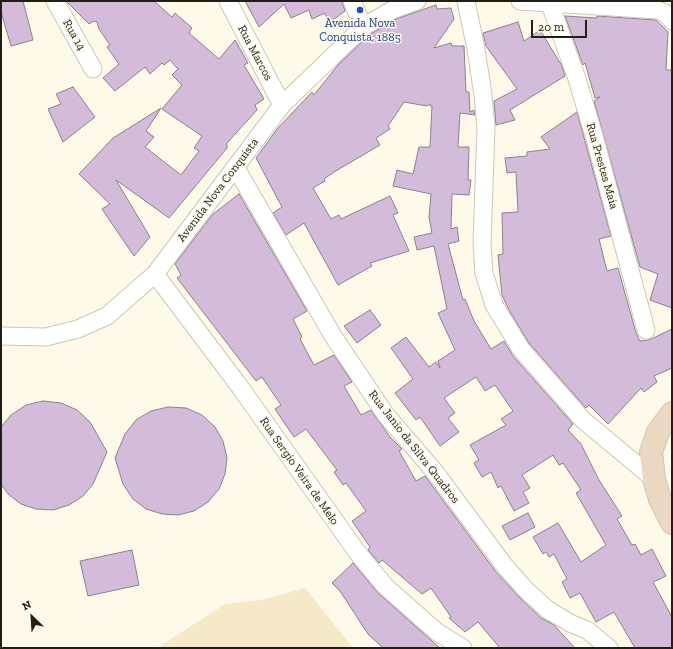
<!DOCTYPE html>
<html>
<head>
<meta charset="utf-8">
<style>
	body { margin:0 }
	#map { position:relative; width:673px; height:649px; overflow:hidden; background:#fff9e9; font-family:"Zilla Slab",serif }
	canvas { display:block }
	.frame { position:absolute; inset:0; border:2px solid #201e19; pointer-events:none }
	.north { position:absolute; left:12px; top:597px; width:40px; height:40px; -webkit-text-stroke:3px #fff9e9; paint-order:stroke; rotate:335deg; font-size:11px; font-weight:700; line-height:16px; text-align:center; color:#201e19 }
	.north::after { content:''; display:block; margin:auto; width:14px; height:18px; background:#201e19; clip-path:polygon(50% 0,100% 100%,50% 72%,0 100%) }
	.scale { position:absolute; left:531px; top:20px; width:56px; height:18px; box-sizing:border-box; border:2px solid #201e19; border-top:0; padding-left:5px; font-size:12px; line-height:14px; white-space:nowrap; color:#201e19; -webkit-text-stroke:3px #fff9e9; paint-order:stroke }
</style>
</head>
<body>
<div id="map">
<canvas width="673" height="649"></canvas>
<div class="frame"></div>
<div class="north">N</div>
<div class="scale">20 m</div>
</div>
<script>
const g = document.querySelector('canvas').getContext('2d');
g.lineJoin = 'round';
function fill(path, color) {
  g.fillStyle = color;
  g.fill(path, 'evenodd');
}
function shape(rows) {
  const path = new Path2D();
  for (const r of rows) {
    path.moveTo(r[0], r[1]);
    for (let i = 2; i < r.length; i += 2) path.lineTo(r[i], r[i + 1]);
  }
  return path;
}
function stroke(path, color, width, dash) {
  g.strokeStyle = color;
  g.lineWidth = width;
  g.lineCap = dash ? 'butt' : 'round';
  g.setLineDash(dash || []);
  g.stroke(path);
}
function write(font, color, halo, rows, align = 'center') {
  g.font = font + ' "Zilla Slab",serif';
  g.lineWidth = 3;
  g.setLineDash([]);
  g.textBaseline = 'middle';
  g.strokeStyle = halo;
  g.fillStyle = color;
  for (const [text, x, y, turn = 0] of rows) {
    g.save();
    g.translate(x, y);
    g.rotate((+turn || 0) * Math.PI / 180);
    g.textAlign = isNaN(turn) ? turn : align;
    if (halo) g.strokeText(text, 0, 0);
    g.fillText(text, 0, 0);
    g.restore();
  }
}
const green = shape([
	[305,588,353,648,157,648,225,604,261,600]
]);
const building = shape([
	[1,1,23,1,33,40,11,46,1,12,1,1],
	[66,1,154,1,172,17,175,13,192,28,189,33,219,59,235,40,248,63,244,65,264,99,255,105,257,110,227,143,227,148,169,218,116,180,150,237,134,256,102,209,110,204,79,174,113,138,161,108,146,131,154,137,145,147,181,175,199,151,194,148,202,136,162,109,182,85,172,75,178,69,170,60,164,65,162,63,150,74,145,67,115,91,103,78,119,64,107,47,110,45,99,29,97,22,94,21,89,24,66,1],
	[245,1,342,1,345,11,329,23,325,13,312,19,309,10,291,18,284,4,259,27,245,1],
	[436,5,437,9,451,8,454,19,434,48,451,43,452,46,464,46,466,92,469,92,470,112,474,110,475,115,460,113,458,147,469,147,468,180,471,180,469,195,452,194,451,229,457,227,459,241,448,244,463,300,465,299,474,321,491,349,504,341,513,356,573,424,568,430,581,444,599,480,622,516,617,519,632,545,635,544,641,555,652,549,666,576,653,582,672,617,672,648,635,648,614,612,596,622,580,593,570,598,562,582,567,579,554,554,549,557,546,552,543,554,533,537,558,523,581,562,606,545,576,493,581,490,563,463,559,465,553,455,522,475,530,488,523,492,529,503,514,511,501,486,498,488,491,472,482,477,474,463,479,460,470,445,506,425,501,419,513,411,495,385,485,391,476,377,444,398,455,413,448,418,459,432,440,446,420,417,416,420,395,393,413,379,391,348,406,337,429,367,436,362,440,368,438,361,455,350,438,313,447,309,434,246,417,250,414,237,432,233,429,217,431,194,393,186,397,170,413,174,419,147,430,147,432,106,430,106,430,104,427,106,404,102,388,126,390,129,376,138,380,145,334,172,324,179,325,181,313,188,331,219,339,215,341,219,390,196,398,213,393,215,409,251,370,263,372,266,338,285,304,223,286,235,273,213,282,207,256,158,278,128,312,92,314,95,338,65,369,35,396,19,436,5],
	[565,16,597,18,597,16,656,20,668,32,666,70,672,70,672,308,650,300,658,274,640,267,594,101,600,97,595,98,585,63,583,65,565,16],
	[518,22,524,41,540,30,562,66,565,76,510,110,515,120,496,125,494,101,517,89,486,46,483,33,518,22],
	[73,87,95,117,63,142,48,109,61,104,56,94,73,87],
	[577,112,611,236,599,239,607,271,618,268,636,333,640,341,649,340,672,329,672,368,654,376,657,382,644,392,641,388,608,424,589,405,586,408,529,343,509,310,502,295,498,255,503,254,502,213,518,212,516,172,507,173,505,158,527,156,527,152,550,149,541,137,577,112],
	[239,194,307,311,293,319,302,337,300,339,314,365,334,355,352,382,344,386,361,415,371,410,390,437,402,449,399,451,416,481,425,476,496,572,519,597,541,618,554,625,575,648,500,648,478,622,465,632,449,618,451,617,431,588,422,594,382,560,379,563,368,550,370,547,352,521,366,511,346,483,343,485,334,472,337,470,306,429,294,437,275,409,281,405,262,377,256,381,177,278,181,275,175,264,213,214,239,194],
	[370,310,381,325,357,343,344,326,370,310],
	[43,401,61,403,77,410,90,422,107,452,93,484,83,496,69,505,53,510,36,509,21,504,8,494,1,484,1,427,11,415,26,405,43,401],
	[168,407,186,408,202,415,215,427,223,441,227,458,225,474,219,489,208,502,194,511,178,515,162,514,146,509,133,499,123,484,115,458,125,434,136,420,151,411,168,407],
	[528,513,535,527,510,540,502,526,528,513],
	[132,550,139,585,88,596,80,561,132,550],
	[353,563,378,593,440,648,383,648,368,634,340,591,332,583,353,563]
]);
const minor = shape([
	[55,1,93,69],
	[228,1,282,105],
	[352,1,363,27],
	[466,1,476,49,483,95,486,128,482,243,484,273,494,305,521,349,583,420,654,479],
	[520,1,658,10,665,13,672,21],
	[550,4,577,79,595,139,646,330],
	[236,168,333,336,386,415,435,472,504,565,526,590,548,610,570,623,587,630,609,648],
	[155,274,240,387,357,552,385,586,437,632,463,648],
	[1,336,46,337,78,329,107,316,155,274,282,105,363,27,392,10,417,1]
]);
const secondary = shape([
	[672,413,658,432,651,452,654,479,660,499,672,523]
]);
const markers = [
	[360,10,4,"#1a4fb4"]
];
const transitNames = [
	["Avenida Nova",360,24],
	["Conquista, 1885",360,38]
];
const streetNames = [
	["Rua 14",74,35,61],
	["Rua Marcos",255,53,62],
	["Rua Prestes Maia",602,166,74],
	["Avenida Nova Conquista",218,190,-53],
	["Rua Janio da Silva Quadros",414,447,52],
	["Rua Sergio Veira de Melo",299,471,55]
];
fill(green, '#f5e9c7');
fill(building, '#d4bbd9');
stroke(building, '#8b818d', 1);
stroke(minor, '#ccc7b7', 19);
stroke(secondary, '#ccc7b7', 24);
stroke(minor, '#fff', 17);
stroke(secondary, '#ebd7c2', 22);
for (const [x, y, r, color] of markers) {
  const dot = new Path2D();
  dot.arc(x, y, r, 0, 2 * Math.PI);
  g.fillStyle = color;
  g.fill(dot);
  stroke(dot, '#fff9e9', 1.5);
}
write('12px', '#164399', '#fff9e9', transitNames);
write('12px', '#201e19', '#fff9e9', streetNames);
</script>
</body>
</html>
